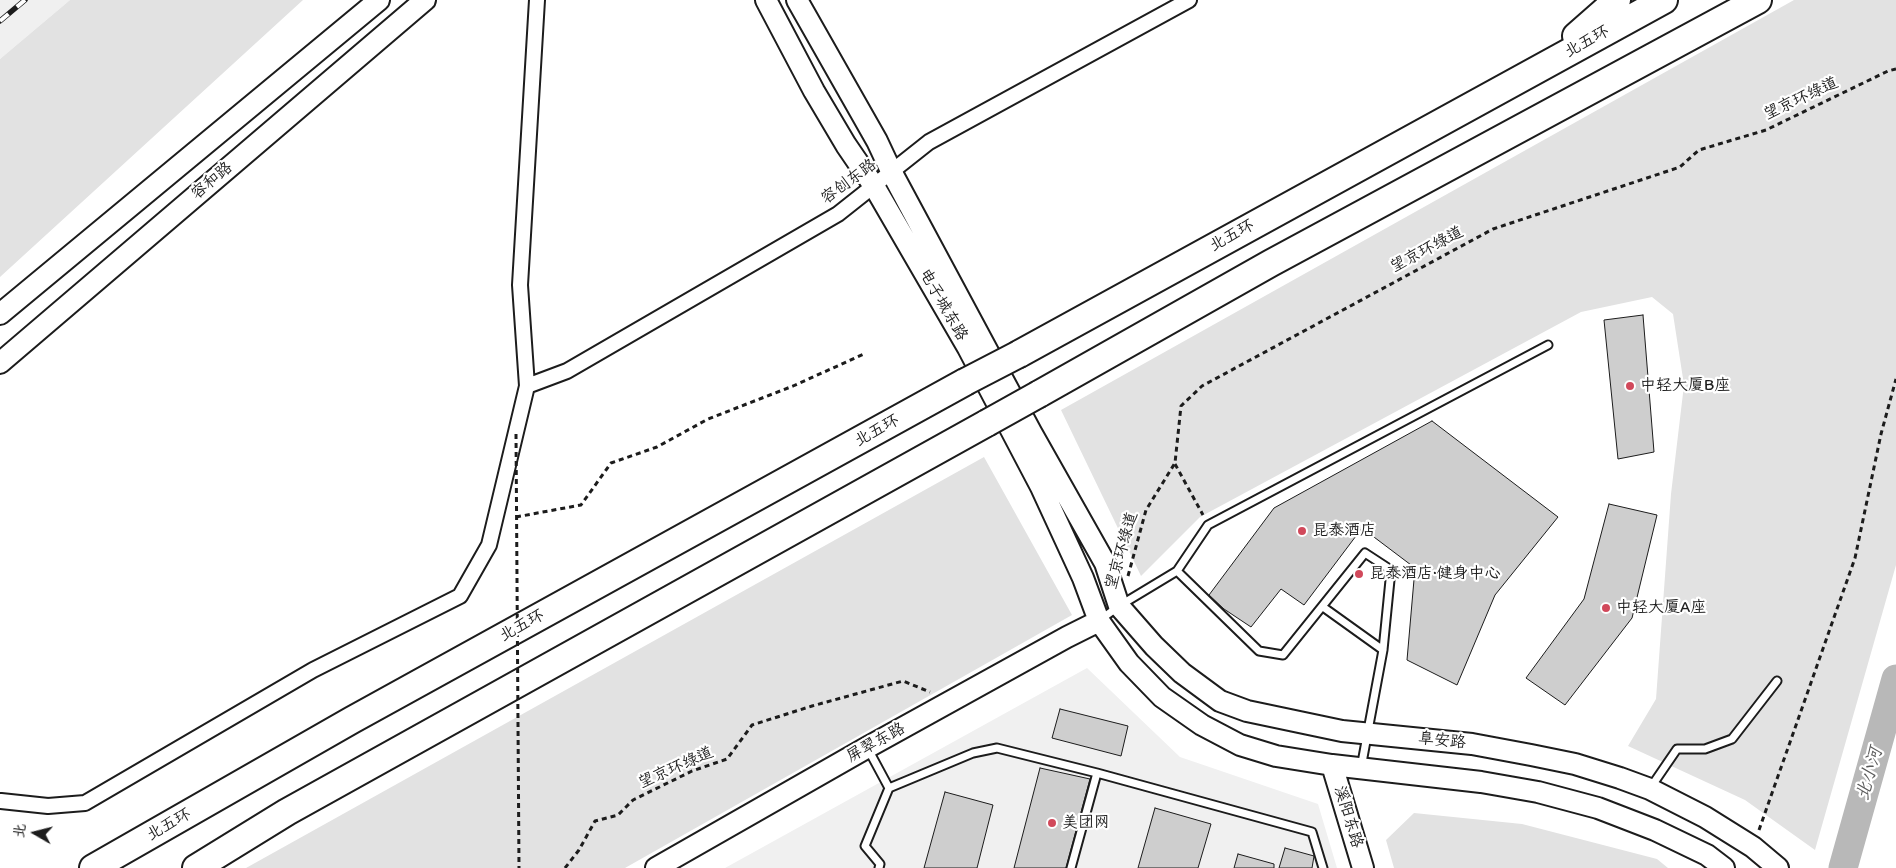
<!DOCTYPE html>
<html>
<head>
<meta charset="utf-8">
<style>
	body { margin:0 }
	#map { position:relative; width:1896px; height:868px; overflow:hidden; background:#fff; font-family:Itim,"LXGW WenKai TC",sans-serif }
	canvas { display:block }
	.north { position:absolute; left:10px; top:808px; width:50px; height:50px; -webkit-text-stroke:4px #fff; paint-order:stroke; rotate:278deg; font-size:14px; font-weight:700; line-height:20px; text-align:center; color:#1c1c1c }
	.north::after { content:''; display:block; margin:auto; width:18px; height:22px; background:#1c1c1c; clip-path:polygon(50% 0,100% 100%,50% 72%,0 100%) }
</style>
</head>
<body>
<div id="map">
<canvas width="1896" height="868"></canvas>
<div class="north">北</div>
</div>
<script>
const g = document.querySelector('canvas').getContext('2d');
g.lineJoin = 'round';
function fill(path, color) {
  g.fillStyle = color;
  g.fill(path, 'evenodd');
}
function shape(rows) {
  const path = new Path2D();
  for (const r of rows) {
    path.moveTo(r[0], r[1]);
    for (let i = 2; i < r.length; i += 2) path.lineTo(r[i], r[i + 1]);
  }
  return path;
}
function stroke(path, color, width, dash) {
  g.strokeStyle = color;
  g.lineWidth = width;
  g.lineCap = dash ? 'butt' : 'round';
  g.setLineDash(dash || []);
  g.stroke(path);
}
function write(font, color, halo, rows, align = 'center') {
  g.font = font + ' Itim,"LXGW WenKai TC",sans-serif';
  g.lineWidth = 4.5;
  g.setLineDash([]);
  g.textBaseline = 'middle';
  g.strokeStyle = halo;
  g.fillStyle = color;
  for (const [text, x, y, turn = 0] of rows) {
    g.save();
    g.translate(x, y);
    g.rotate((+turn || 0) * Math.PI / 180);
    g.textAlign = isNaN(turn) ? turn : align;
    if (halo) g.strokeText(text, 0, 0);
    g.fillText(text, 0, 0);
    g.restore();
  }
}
const built = shape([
	[0,0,70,0,0,59],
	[1087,668,1180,757,1318,804,1337,868,725,868]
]);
const green = shape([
	[70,0,303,0,0,277,0,59],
	[1794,0,1896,0,1896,565,1815,850,1745,800,1628,746,1656,699,1671,494,1684,385,1673,314,1652,297,1581,312,1200,517,1141,576,1061,410],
	[984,457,1072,615,625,868,246,868],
	[1414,813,1522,824,1657,859,1668,868,1394,868,1386,840]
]);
const river = shape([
	[1843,868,1896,679]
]);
const building = shape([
	[1643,315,1654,452,1618,459,1604,320,1643,315],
	[1432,421,1558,517,1495,595,1457,685,1407,660,1415,568,1362,528,1304,605,1281,589,1251,627,1224,609,1209,595,1274,508,1432,421],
	[1609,504,1657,515,1632,618,1565,705,1526,678,1584,599,1609,504],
	[1060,709,1128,726,1121,756,1052,738,1060,709],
	[1040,768,1090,779,1066,868,1014,868,1040,768],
	[945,792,993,805,977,868,924,868,945,792],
	[1155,808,1211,824,1198,868,1138,868,1155,808],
	[1285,848,1314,856,1312,868,1279,868,1285,848],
	[1238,854,1274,864,1274,868,1234,868,1238,854]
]);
const path = shape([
	[1175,464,1203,515],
	[516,517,581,505,611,463,657,447,708,419,793,386,864,354],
	[1128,576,1146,510,1175,463,1181,406,1202,386,1493,229,1680,167,1699,150,1766,130,1888,71,1896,69],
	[1759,830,1855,558,1881,434,1896,379],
	[565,868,579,850,595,821,618,815,633,800,692,771,727,759,752,725,812,706,903,681,930,692]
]);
const lane = shape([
	[1177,571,1208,525,1548,345],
	[1323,607,1383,650],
	[1100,620,1119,606,1177,571,1259,651,1283,655,1365,553,1391,570,1383,650,1361,768],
	[868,749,889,788,865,846,880,864,879,868],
	[1097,773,1312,832,1323,868],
	[1651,787,1677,749,1705,749,1732,739,1777,681],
	[889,788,973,753,997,748,1097,773,1071,868]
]);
const street = shape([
	[527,386,567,371,838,214,929,142,1189,0],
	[1,801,48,806,85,803,313,670,460,596,489,545,527,386,520,285,537,0]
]);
const secondary = shape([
	[766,0,814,91,846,145,874,186,968,348,1041,487,1083,578,1099,621,1129,663,1162,697,1202,725,1240,745,1276,756,1332,765,1481,782,1538,792,1598,808,1655,830,1707,855,1724,868],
	[797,0,877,141,892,173,1031,432,1105,563,1119,606,1154,646,1182,673,1220,701,1247,711,1342,731,1472,744,1531,755,1575,764,1620,778,1650,789,1705,817,1753,847,1778,868],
	[0,314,379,0],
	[0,363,425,0],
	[1332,765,1363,868],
	[656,868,868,747,1067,637,1099,621]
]);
const highway = shape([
	[1576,36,1617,0],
	[1019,354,1664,0],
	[1039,394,1271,263,1758,0],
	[93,868,352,720,965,382],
	[196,868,287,812,987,423]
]);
const rail = shape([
	[0,21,25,0]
]);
const pathBridge = shape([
	[516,434,519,868]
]);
const highwayBridge = shape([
	[965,382,1019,354],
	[987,423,1039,394]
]);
const markers = [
	[1630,386,5,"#d1495b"],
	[1302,531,5,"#d1495b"],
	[1359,574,5,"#d1495b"],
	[1606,608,5,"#d1495b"],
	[1052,823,5,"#d1495b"]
];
const streetNames = [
	["北五环",1587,42,-29],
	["望京环绿道",1801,99,-25],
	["容和路",212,181,-40],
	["容创东路",849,182,-36],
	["北五环",1232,236,-29],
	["望京环绿道",1427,250,-28],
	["电子城东路",943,305,60],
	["北五环",877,431,-29],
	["望京环绿道",1122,551,-74],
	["北五环",522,626,-29],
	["阜安路",1442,741,6],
	["屏翠东路",876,743,-29],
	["望京环绿道",676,768,-24],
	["溪阳东路",1348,817,73],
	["北五环",169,825,-30]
];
const poiNames = [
	["中轻大厦B座",1640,386],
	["昆泰酒店",1312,531],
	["昆泰酒店·健身中心",1369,574],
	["中轻大厦A座",1616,608],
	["美团网",1062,823]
];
const waterNames = [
	["北小河",1870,774,-74]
];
fill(built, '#f0f0f0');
fill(green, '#e2e2e2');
stroke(river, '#b8b8b8', 29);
fill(building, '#cecece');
stroke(building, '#1c1c1c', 1);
stroke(lane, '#1c1c1c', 11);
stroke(street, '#1c1c1c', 18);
stroke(secondary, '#1c1c1c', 24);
stroke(highway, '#1c1c1c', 30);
stroke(path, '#1c1c1c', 3, [5, 4]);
stroke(lane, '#fff', 7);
stroke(street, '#fff', 14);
stroke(secondary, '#fff', 20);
stroke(highway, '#fff', 26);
stroke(rail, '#1c1c1c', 5.5);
stroke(rail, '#fff', 4, [11]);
stroke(highwayBridge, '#1c1c1c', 30, []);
stroke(pathBridge, '#1c1c1c', 3, [5, 4]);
stroke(highwayBridge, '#fff', 26);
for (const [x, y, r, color] of markers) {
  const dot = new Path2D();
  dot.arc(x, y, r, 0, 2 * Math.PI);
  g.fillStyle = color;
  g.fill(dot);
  stroke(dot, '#fff', 2);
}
write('16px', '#1c1c1c', '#fff', streetNames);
write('16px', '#1c1c1c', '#fff', poiNames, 'left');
write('italic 18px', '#5a5a5a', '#fff', waterNames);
</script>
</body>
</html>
